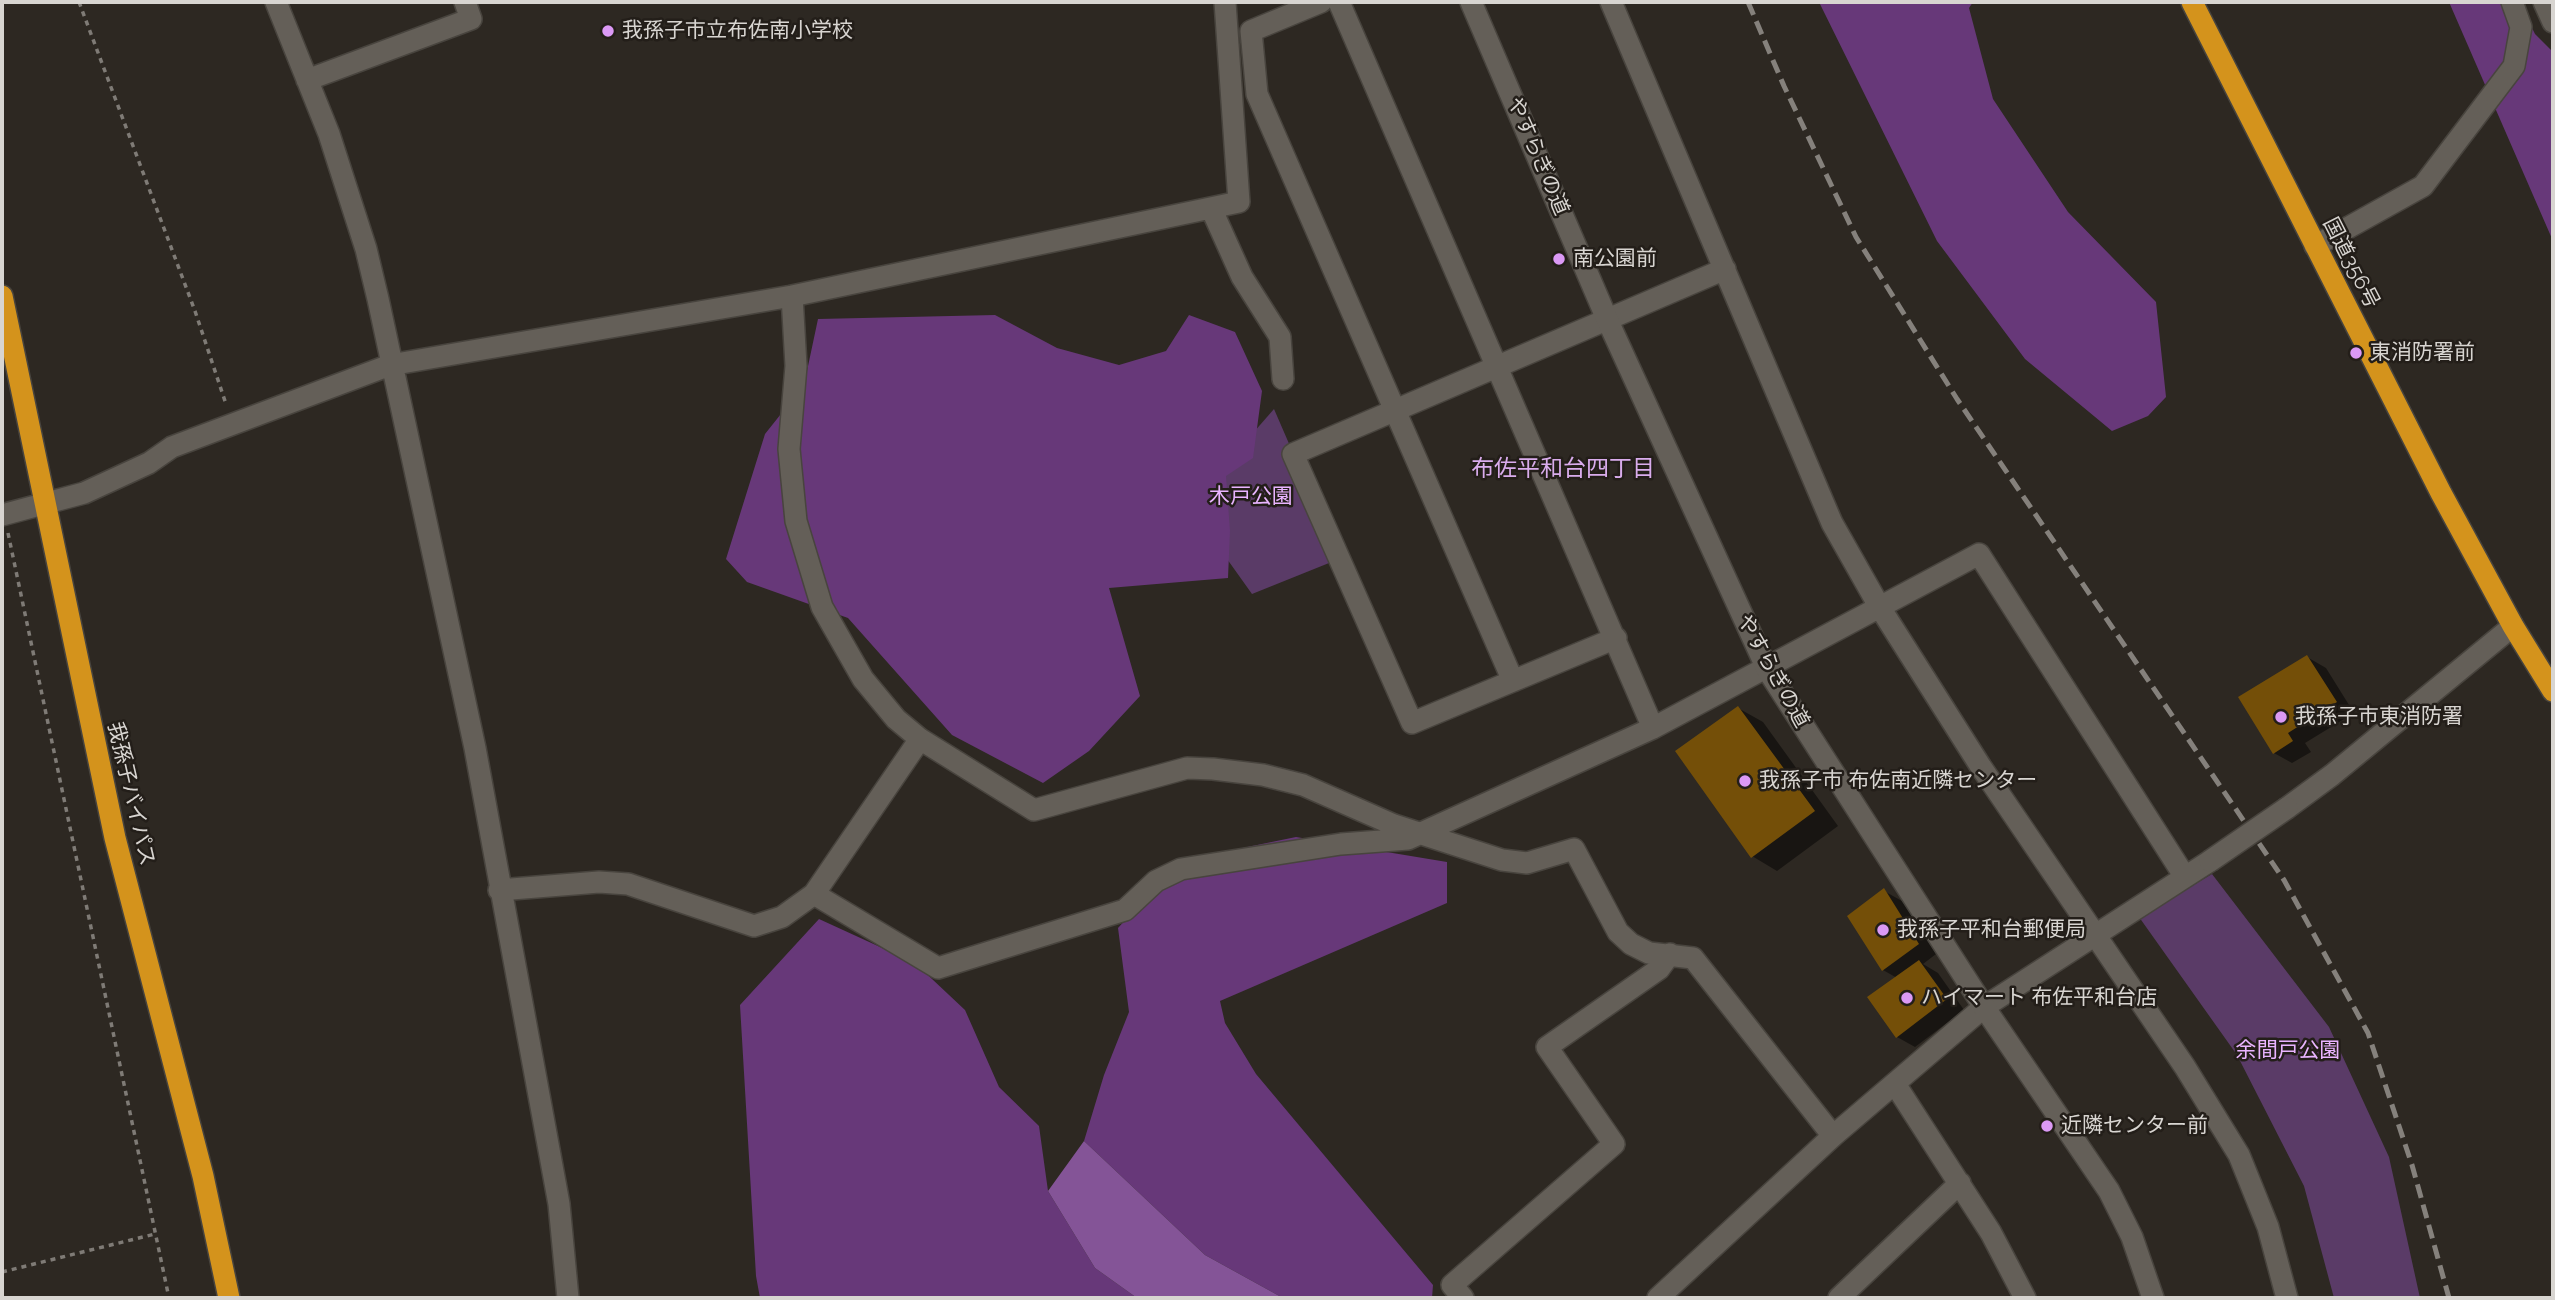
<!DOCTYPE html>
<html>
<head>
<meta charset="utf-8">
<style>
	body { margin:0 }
	#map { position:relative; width:2555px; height:1300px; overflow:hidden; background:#2d2822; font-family:Raleway,sans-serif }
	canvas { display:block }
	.frame { position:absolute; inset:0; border:4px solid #d8d5d1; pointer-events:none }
</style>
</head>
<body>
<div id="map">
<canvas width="2555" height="1300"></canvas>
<div class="frame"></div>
</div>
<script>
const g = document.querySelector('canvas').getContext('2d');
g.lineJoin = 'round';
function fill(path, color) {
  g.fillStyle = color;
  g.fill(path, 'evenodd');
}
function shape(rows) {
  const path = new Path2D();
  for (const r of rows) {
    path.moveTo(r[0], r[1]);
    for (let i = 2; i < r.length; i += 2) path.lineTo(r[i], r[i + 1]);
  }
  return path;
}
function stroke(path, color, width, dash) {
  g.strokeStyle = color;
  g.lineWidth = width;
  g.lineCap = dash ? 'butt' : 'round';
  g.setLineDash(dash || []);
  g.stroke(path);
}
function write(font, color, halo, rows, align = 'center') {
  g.font = font + ' Raleway,"Noto Sans JP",sans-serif';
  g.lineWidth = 5;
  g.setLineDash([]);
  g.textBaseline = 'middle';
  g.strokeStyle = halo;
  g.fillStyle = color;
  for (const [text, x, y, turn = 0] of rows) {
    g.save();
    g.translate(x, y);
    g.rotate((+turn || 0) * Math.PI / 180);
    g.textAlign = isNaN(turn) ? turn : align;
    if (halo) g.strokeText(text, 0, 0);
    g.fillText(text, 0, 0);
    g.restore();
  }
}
const green = shape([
	[1274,409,1339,559,1252,594,1155,458,1246,441],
	[2212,874,2329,1027,2389,1157,2420,1298,2334,1298,2304,1186,2237,1055,2139,917]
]);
const forest = shape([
	[1819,2,1973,2,1969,8,1993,99,2068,212,2156,302,2166,397,2148,416,2112,431,2025,359,1937,241],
	[2449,2,2519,2,2535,34,2553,52,2553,241],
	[995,315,1057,348,1119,365,1166,351,1189,315,1235,332,1262,391,1253,458,1226,476,1230,531,1228,578,1109,588,1140,696,1089,751,1043,783,952,735,848,618,747,582,726,559,765,434,804,385,818,319],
	[1296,837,1447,862,1447,903,1220,1001,1225,1023,1256,1074,1433,1285,1432,1298,1283,1298,1205,1255,1084,1141,1104,1075,1129,1012,1118,928,1179,861],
	[819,919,915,963,965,1010,999,1087,1039,1126,1048,1191,1095,1268,1137,1298,760,1298,756,1276,740,1005]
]);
const water = shape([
	[1084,1141,1205,1255,1283,1298,1137,1298,1095,1268,1048,1191]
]);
const shadow = shape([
	[2307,657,2326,668,2354,713,2305,743,2311,752,2292,763,2274,753],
	[1738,708,1763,722,1838,826,1777,871,1752,856],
	[1884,891,1902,901,1936,954,1923,964,1938,973,1964,1010,1915,1047,1897,1037,1897,978,1883,970]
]);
const building = shape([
	[2307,655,2337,702,2288,733,2293,741,2273,754,2238,697],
	[1738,706,1815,811,1751,858,1675,751],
	[1884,888,1919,944,1882,971,1847,916],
	[1919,960,1947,999,1896,1038,1867,997]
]);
const path = shape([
	[79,2,195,311,226,404],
	[8,533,169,1298],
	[2,1272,155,1234]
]);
const street = shape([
	[276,2,329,134,366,249,378,299,475,748,559,1204,568,1298],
	[1321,2,1251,31,1257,94,1513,681],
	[1339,2,1653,728],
	[1611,2,1832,523,1879,606,1981,767,2185,1067,2239,1155,2268,1227,2287,1298],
	[2544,2,2553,22],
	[307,80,471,19,465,2],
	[1211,208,1242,277,1280,337,1283,379],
	[2315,246,2423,186,2514,66,2521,27,2512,2],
	[792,296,796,366,789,449,796,521,822,607,863,679,896,719,920,739,1034,810,1187,768,1213,769,1263,775,1303,785,1394,825,1502,860,1527,863,1574,849,1618,932,1631,944,1649,953,1693,958,1833,1136],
	[2,515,84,493,149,463,172,447,390,365,792,296,1239,202,1225,2],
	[1616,638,1412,723,1293,454,1725,269],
	[2287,808,2332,775,2513,626],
	[499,890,599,882,628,884,754,926,782,917,814,894,920,739],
	[814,894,938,968,1125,910,1156,881,1181,869,1341,844,1408,839,1653,728,1979,554,2185,877],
	[1895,1084,1991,1233,2025,1298],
	[1463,1298,1452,1285,1614,1144,1547,1047,1659,969,1670,954],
	[1658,1298,1833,1136,1984,1007,2210,861],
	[1839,1298,1960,1183]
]);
const secondary = shape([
	[1471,2,1607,319,1767,669,1984,1007,2109,1191,2132,1237,2153,1298]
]);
const highway = shape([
	[2192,2,2441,493,2513,626,2553,691],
	[2,296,115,838,203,1176,229,1298]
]);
const rail = shape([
	[1748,2,1784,86,1856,237,1957,399,2284,880,2368,1033,2412,1165,2449,1298]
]);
const streetBridge = shape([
	[2210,861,2287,808]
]);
const markers = [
	[608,31,7,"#db99f5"],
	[1559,259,7,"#db99f5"],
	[2356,353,7,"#db99f5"],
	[2281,717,7,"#db99f5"],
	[1745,781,7,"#db99f5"],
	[1883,930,7,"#db99f5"],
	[1907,998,7,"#db99f5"],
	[2047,1126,7,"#db99f5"]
];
const poiNames = [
	["我孫子市立布佐南小学校",622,31],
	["南公園前",1573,259],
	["東消防署前",2370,353],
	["我孫子市東消防署",2295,717],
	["我孫子市 布佐南近隣センター",1759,781],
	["我孫子平和台郵便局",1897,930],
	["ハイマート 布佐平和台店",1921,998],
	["近隣センター前",2061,1126]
];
const streetNames = [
	["やすらぎの道",1538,156,67],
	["国道356号",2351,263,63],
	["やすらぎの道",1773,671,61],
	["我孫子バイパス",131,794,77]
];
const parkNames = [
	["木戸公園",1251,497],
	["余間戸公園",2288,1051]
];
const neighbourhoodNames = [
	["布佐平和台四丁目",1563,469]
];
fill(green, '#5a3b67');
fill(forest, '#673879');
fill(water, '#845497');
fill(shadow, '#0007');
fill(building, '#744f08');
stroke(street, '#48443e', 24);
stroke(secondary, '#48443e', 24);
stroke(highway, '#48443e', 24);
stroke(path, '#7f7b76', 3.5, [5, 5]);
stroke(street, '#645f58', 21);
stroke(secondary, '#645f58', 21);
stroke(highway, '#d4931c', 21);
stroke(rail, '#85817c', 5, [14, 7]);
stroke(streetBridge, '#48443e', 24, []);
stroke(streetBridge, '#645f58', 21);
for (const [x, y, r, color] of markers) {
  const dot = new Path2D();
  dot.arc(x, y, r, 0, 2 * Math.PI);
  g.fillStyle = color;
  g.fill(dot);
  stroke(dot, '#231e19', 2.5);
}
write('21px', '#d8d5d1', '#231e19', poiNames, 'left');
write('21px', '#d8d5d1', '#231e19', streetNames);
write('21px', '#e9b4ff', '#231e19', parkNames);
write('23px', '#d9acec', '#231e19', neighbourhoodNames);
</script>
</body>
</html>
